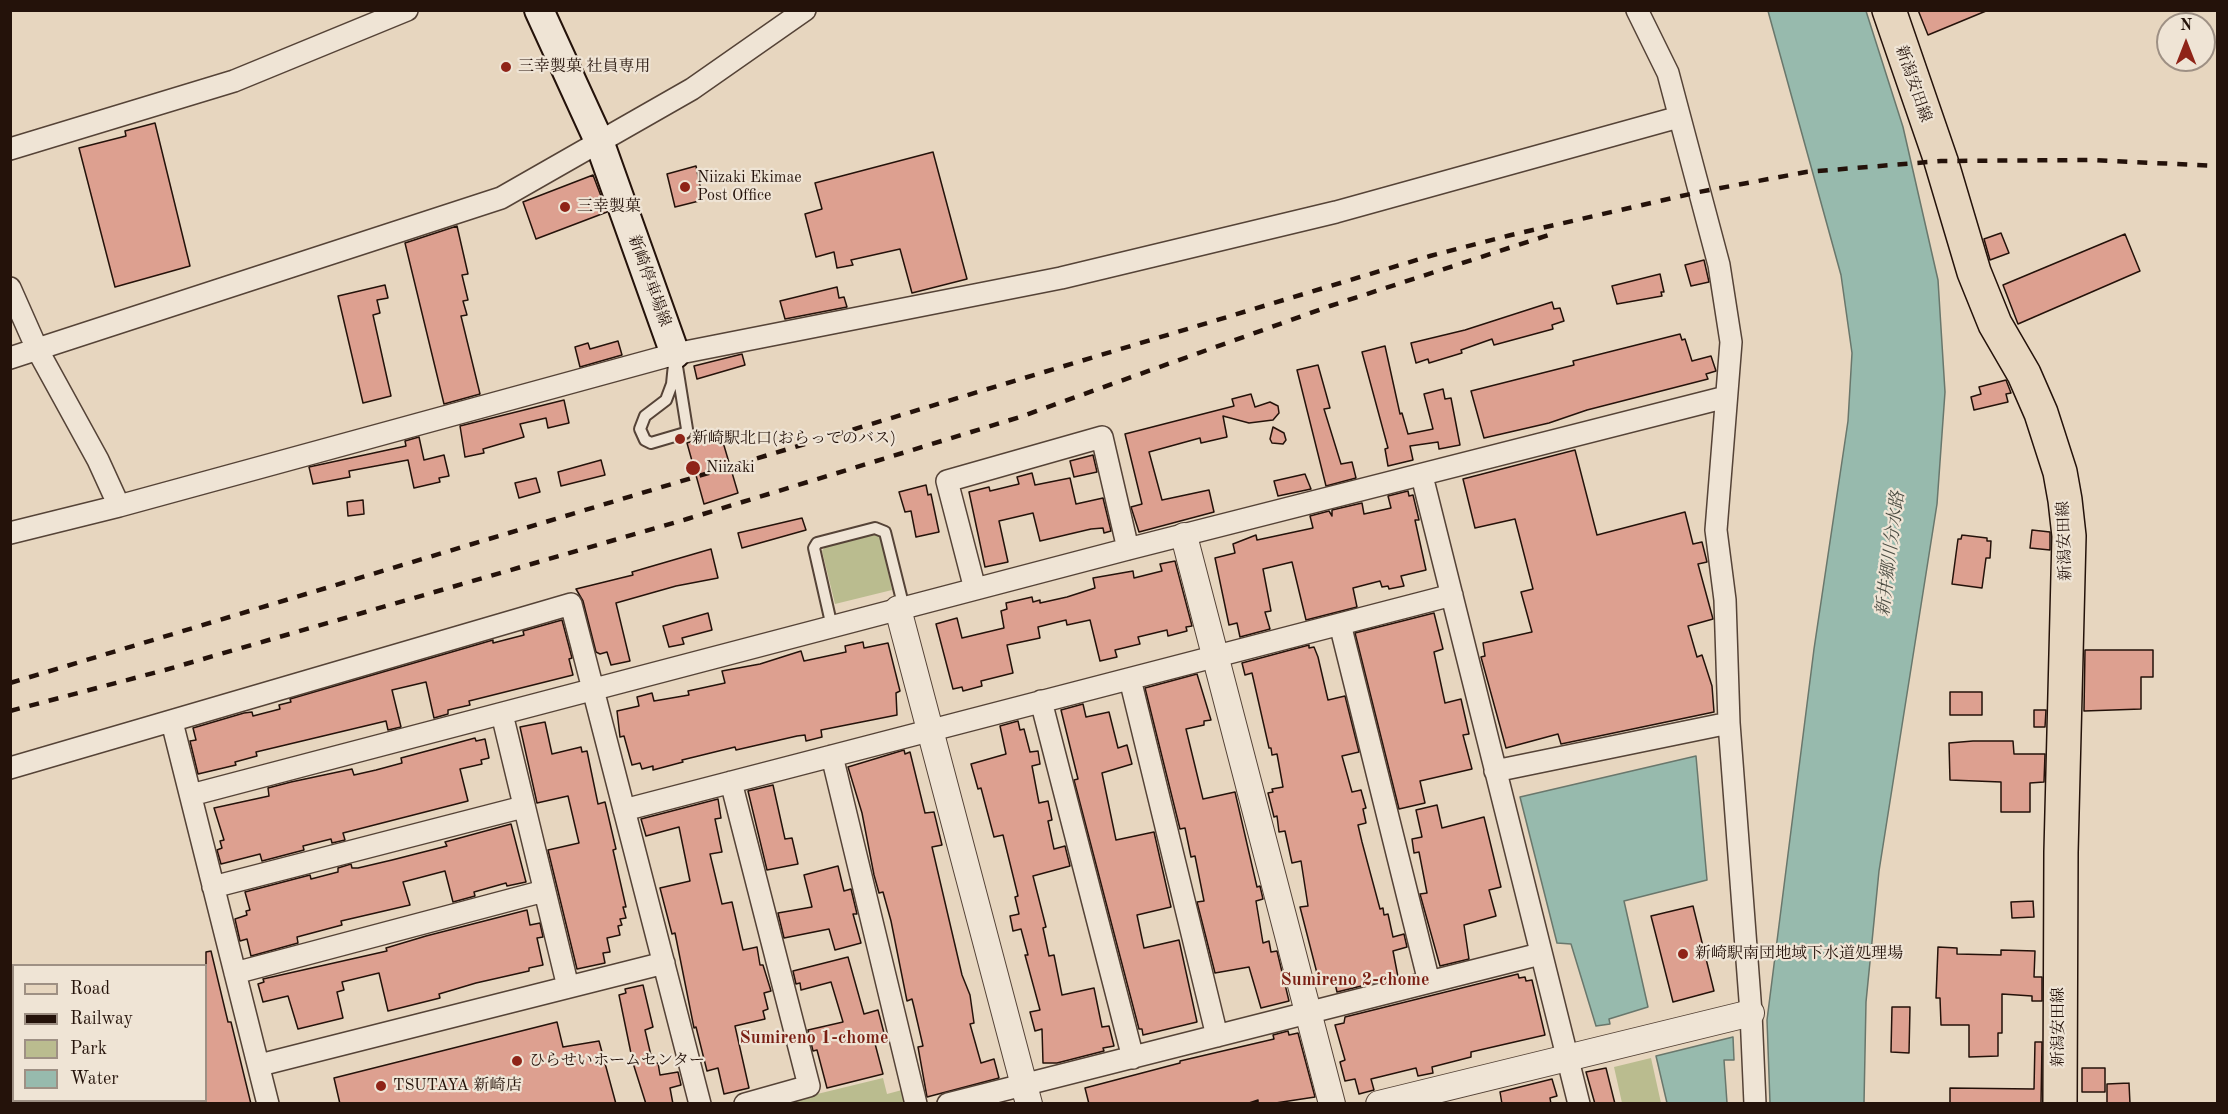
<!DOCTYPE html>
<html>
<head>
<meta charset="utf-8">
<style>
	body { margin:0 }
	#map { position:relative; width:2228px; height:1114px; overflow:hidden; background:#e7d6bf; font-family:"Old Standard TT",serif }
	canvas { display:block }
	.frame { position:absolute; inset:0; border:12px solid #24120a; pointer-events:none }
	.legend { position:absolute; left:12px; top:964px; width:195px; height:138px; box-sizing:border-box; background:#efe4d5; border:2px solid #9e9084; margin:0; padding:8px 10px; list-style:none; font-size:18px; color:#24120a }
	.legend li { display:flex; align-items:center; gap:12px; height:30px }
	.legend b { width:30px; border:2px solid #9e9084 }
	.north { position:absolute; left:2156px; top:12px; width:60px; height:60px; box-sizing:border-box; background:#efe4d5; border:2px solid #9e9084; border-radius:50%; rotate:0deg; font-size:16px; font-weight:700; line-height:24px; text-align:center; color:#24120a }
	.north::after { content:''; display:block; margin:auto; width:21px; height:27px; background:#8f2418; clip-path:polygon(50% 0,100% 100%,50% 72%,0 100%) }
</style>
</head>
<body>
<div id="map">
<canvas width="2228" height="1114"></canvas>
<div class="frame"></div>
<ul class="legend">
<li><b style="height:8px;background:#e7d6bf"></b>Road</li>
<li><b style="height:8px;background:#24120a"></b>Railway</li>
<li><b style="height:16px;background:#babc8f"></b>Park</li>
<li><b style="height:16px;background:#97baad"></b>Water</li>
</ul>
<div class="north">N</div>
</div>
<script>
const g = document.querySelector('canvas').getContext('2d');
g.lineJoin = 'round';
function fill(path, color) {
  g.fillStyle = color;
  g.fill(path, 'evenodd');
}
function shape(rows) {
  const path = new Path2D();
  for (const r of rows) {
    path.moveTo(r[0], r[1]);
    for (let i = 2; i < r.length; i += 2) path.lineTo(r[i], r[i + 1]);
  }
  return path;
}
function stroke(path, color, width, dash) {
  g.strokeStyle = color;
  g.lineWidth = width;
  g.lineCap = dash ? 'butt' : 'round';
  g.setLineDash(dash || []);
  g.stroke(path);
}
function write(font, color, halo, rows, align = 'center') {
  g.font = font + ' "Old Standard TT","Noto Serif JP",serif';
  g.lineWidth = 4.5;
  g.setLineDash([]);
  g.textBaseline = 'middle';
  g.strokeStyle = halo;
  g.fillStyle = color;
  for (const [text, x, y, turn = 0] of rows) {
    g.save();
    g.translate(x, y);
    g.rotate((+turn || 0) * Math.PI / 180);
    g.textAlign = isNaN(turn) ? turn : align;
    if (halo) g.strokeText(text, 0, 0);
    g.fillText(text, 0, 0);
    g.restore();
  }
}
const green = shape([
	[875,532,880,536,892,590,835,604,822,551,825,547],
	[1651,1058,1661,1103,1622,1103,1614,1067],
	[883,1078,887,1094,902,1090,905,1104,776,1104]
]);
const water = shape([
	[1768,11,1866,11,1903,127,1938,280,1945,392,1937,504,1879,871,1866,1002,1864,1103,1770,1103,1767,1020,1814,649,1848,421,1852,353,1841,275,1768,11],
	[1696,756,1707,880,1624,901,1648,1007,1609,1019,1610,1024,1596,1026,1571,944,1557,943,1520,797,1696,756],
	[1733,1037,1734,1060,1724,1060,1727,1103,1667,1103,1656,1056,1733,1037]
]);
const building = shape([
	[1918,10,1986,10,1986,11,1928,35,1918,10],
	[155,123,190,266,115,287,79,148,126,136,125,131,155,123],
	[933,152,967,279,912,293,900,249,851,260,853,265,837,268,834,252,816,257,805,214,822,209,815,183,933,152],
	[696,166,703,200,675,207,667,174,696,166],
	[593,175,607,212,536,239,523,202,593,175],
	[457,226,468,274,462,275,468,300,463,301,467,315,461,316,480,394,444,404,405,243,457,226],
	[2001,233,2009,253,1990,260,1984,239,2001,233],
	[2125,234,2140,271,2018,324,2003,285,2125,234],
	[1704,260,1709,282,1691,286,1685,265,1704,260],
	[1660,274,1664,292,1661,292,1662,296,1617,304,1612,286,1660,274],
	[385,285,388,298,377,300,380,313,373,315,391,396,363,403,338,296,385,285],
	[837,287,839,298,844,297,847,307,785,319,780,301,837,287],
	[1552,302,1554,309,1560,308,1564,321,1552,325,1553,329,1494,345,1492,339,1461,350,1462,353,1429,363,1428,359,1416,363,1411,343,1465,330,1552,302],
	[1680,334,1682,340,1685,339,1692,361,1711,356,1716,371,1706,374,1708,379,1587,410,1549,423,1484,438,1471,391,1574,365,1573,361,1680,334],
	[618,341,622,355,580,367,575,347,588,343,590,349,618,341],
	[1385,346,1400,414,1402,413,1408,434,1433,429,1424,394,1443,389,1445,399,1451,398,1460,445,1439,449,1438,442,1410,446,1413,460,1388,466,1385,449,1388,448,1362,352,1385,346],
	[742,354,745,365,697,379,694,366,742,354],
	[1318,365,1330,408,1324,409,1341,464,1352,462,1356,478,1326,486,1297,370,1318,365],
	[2006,380,2011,393,2006,394,2008,402,1974,410,1971,397,1981,394,1979,387,2006,380],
	[1251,394,1255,407,1270,402,1278,406,1279,413,1273,420,1249,423,1223,416,1227,437,1201,443,1200,438,1149,452,1162,500,1209,490,1214,512,1139,532,1131,507,1142,504,1125,434,1234,406,1232,399,1251,394],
	[564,400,569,423,548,428,546,418,520,424,524,437,483,449,484,453,465,457,460,426,564,400],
	[1273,427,1284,433,1286,440,1283,444,1272,443,1270,439,1273,427],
	[720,432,738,493,704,504,687,443,720,432],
	[419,437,424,460,444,455,449,476,439,478,440,482,414,488,408,460,349,471,350,477,313,484,309,467,406,446,405,441,419,437],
	[1575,450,1597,535,1685,512,1693,544,1702,542,1707,562,1698,564,1713,619,1688,626,1697,657,1702,655,1712,686,1714,712,1561,744,1558,734,1506,748,1481,657,1485,656,1483,643,1532,632,1521,592,1533,589,1515,519,1475,528,1463,479,1575,450],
	[1093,455,1097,472,1074,477,1070,461,1093,455],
	[601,460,605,475,561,486,558,472,601,460],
	[1032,473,1035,485,1070,478,1076,504,1103,498,1111,531,1104,533,1103,528,1091,529,1040,541,1033,513,999,521,1008,562,985,567,969,492,989,487,990,491,1019,484,1017,477,1032,473],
	[1305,474,1311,489,1278,496,1274,481,1305,474],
	[536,478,540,492,519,498,515,483,536,478],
	[926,485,928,495,931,494,939,532,916,537,911,511,905,512,899,492,926,485],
	[1408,491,1409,496,1413,495,1419,520,1415,520,1426,570,1401,576,1404,586,1389,589,1388,586,1382,587,1380,581,1353,588,1357,607,1306,620,1292,562,1263,569,1271,611,1265,612,1270,629,1240,637,1237,623,1229,625,1215,558,1235,553,1233,544,1256,535,1257,540,1313,528,1310,516,1329,511,1332,516,1332,510,1362,503,1364,514,1391,508,1388,496,1408,491],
	[363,500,364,514,348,516,347,502,363,500],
	[802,518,806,530,742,548,738,533,802,518],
	[2032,530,2050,532,2050,550,2030,548,2032,530],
	[1962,535,1987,538,1987,541,1991,541,1990,558,1986,558,1982,588,1952,584,1958,539,1961,539,1962,535],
	[711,549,718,578,676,586,616,603,630,661,611,665,607,652,600,654,596,652,583,601,576,589,633,575,632,572,711,549],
	[1175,561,1192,626,1186,627,1187,631,1168,636,1167,630,1138,637,1140,644,1115,650,1117,657,1100,661,1090,620,1067,625,1066,620,1038,627,1040,638,1007,645,1013,673,981,681,982,686,963,691,962,687,953,689,936,624,957,618,962,638,1004,628,1001,611,1007,609,1006,603,1032,597,1033,602,1040,600,1040,603,1067,597,1095,588,1093,578,1133,571,1134,578,1162,571,1160,564,1175,561],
	[708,613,712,630,682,638,684,644,669,647,663,626,708,613],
	[1434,613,1443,649,1434,652,1445,703,1461,699,1469,734,1463,735,1472,769,1420,781,1425,803,1399,809,1355,633,1434,613],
	[562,620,572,658,569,659,573,675,469,701,470,705,448,710,448,714,434,718,426,682,392,690,401,727,388,730,386,721,256,752,257,756,235,762,236,765,198,774,190,741,196,740,193,728,244,713,252,712,253,716,280,709,279,705,291,702,290,699,493,640,493,643,524,635,523,631,562,620],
	[863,642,864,648,888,643,900,691,896,693,897,715,821,730,822,737,806,741,805,735,797,736,736,750,735,747,682,760,683,762,653,770,653,766,642,769,640,763,632,765,624,736,620,737,617,711,639,706,637,697,652,693,654,701,689,695,688,691,725,683,722,671,760,664,801,651,804,661,846,652,845,646,863,642],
	[1309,645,1309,648,1314,647,1318,657,1328,700,1345,696,1359,752,1342,756,1352,792,1361,790,1366,808,1363,809,1366,823,1358,825,1362,842,1380,909,1383,908,1384,915,1388,914,1393,937,1404,934,1407,947,1393,951,1398,977,1337,992,1334,979,1319,981,1300,907,1308,906,1301,861,1292,863,1285,831,1279,832,1277,816,1274,817,1268,793,1273,792,1272,789,1283,787,1277,754,1272,755,1271,748,1269,748,1252,673,1245,675,1242,663,1309,645],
	[2085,650,2153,650,2153,677,2141,677,2141,709,2084,711,2085,650],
	[1197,674,1211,720,1204,721,1204,725,1186,729,1203,799,1235,792,1257,887,1260,886,1263,899,1256,901,1263,943,1269,941,1271,952,1277,951,1289,1001,1261,1008,1249,967,1215,973,1197,902,1204,901,1195,856,1191,857,1185,828,1180,829,1145,688,1197,674],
	[1950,692,1982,692,1982,715,1950,715,1950,692],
	[1083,704,1086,717,1109,712,1118,748,1127,745,1132,764,1102,773,1116,840,1154,832,1171,907,1137,915,1144,948,1179,940,1197,1022,1143,1035,1142,1029,1139,1029,1074,780,1078,779,1061,710,1083,704],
	[2034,710,2046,710,2045,727,2034,727,2034,710],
	[1018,721,1020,730,1024,729,1030,752,1038,751,1040,764,1032,766,1039,803,1048,801,1052,820,1048,821,1054,849,1065,846,1070,866,1033,876,1046,927,1043,928,1049,956,1054,955,1062,995,1094,988,1102,1027,1109,1026,1114,1046,1103,1048,1104,1051,1057,1063,1043,1063,1042,1029,1035,1031,1030,1012,1040,1010,1025,955,1028,955,1021,929,1013,931,1010,916,1019,914,1015,897,1018,896,1003,835,994,837,981,788,978,789,971,764,1006,754,1000,726,1018,721],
	[545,722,552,754,581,747,582,752,587,751,598,804,605,802,612,832,616,849,613,850,626,907,623,907,626,918,620,919,622,925,618,926,620,935,607,938,610,952,603,953,605,963,577,969,548,850,579,843,568,796,537,803,520,727,545,722],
	[475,738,476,741,485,739,489,758,481,760,482,764,460,769,468,801,343,833,345,840,332,843,331,839,303,846,304,850,262,861,260,854,221,864,217,850,222,848,220,841,224,840,214,808,269,796,268,788,291,782,352,769,354,775,376,770,402,763,401,758,475,738],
	[1973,741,2013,741,2014,754,2045,754,2044,782,2030,783,2030,812,2001,812,2001,782,1950,780,1949,743,1973,741],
	[904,750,905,754,910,752,925,813,934,812,942,845,932,847,962,975,970,995,974,1023,970,1024,981,1063,994,1059,999,1078,927,1097,918,1047,923,1046,914,1007,912,999,907,1001,891,921,883,892,879,893,874,875,862,813,848,767,904,750],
	[773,785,785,839,792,838,798,864,767,870,748,791,773,785],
	[718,799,721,818,715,819,722,852,710,854,722,904,732,902,743,950,757,947,760,965,763,965,771,991,764,993,768,1009,763,1011,765,1019,735,1026,749,1088,724,1094,718,1068,707,1071,696,1027,694,1028,675,933,672,934,660,888,690,881,679,827,646,836,641,819,718,799],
	[1437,805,1442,828,1484,817,1501,887,1489,890,1496,916,1464,925,1469,959,1440,966,1420,894,1427,893,1419,852,1414,853,1412,839,1422,837,1416,810,1437,805],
	[511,824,526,882,507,886,506,883,474,892,475,896,453,902,445,871,403,882,410,905,341,921,342,925,297,937,298,943,251,956,247,939,240,941,235,919,247,915,246,911,250,910,245,892,310,875,311,879,338,872,338,868,351,864,352,868,358,868,392,860,447,846,445,842,511,824],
	[838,866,844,891,851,889,857,914,853,914,861,943,835,950,829,929,784,938,778,913,812,907,804,875,838,866],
	[2033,901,2034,917,2012,918,2011,902,2033,901],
	[1693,906,1714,991,1673,1002,1651,916,1693,906],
	[527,910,530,925,540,923,543,937,537,938,543,965,529,968,529,971,476,983,439,994,440,998,388,1011,379,973,342,982,344,990,337,992,343,1018,298,1029,288,996,263,1002,258,984,264,982,263,979,387,951,386,948,426,936,527,910],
	[1938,947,1957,948,1957,954,2001,955,2001,950,2035,951,2034,977,2042,977,2042,1001,2032,1001,2032,996,2002,994,2002,1033,1998,1033,1998,1056,1969,1057,1969,1025,1941,1025,1940,998,1936,998,1938,947],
	[211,951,228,1022,231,1022,251,1104,206,1104,206,952,211,951],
	[848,957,864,1014,878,1010,884,1033,873,1036,883,1074,827,1088,817,1050,813,1051,808,1030,843,1022,831,982,801,990,800,983,796,984,793,971,848,957],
	[1518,974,1519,978,1525,977,1526,981,1532,980,1545,1035,1471,1052,1471,1057,1432,1067,1433,1073,1418,1076,1416,1068,1371,1079,1374,1090,1359,1094,1355,1079,1345,1081,1340,1062,1345,1060,1335,1025,1344,1023,1345,1017,1518,974],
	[643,985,653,1027,645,1030,653,1064,658,1063,660,1075,678,1072,681,1085,670,1088,673,1104,646,1104,633,1063,619,995,626,993,625,989,643,985],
	[1892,1007,1910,1007,1909,1053,1891,1052,1892,1007],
	[557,1022,563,1047,599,1041,616,1104,340,1104,334,1078,557,1022],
	[1288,1031,1289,1035,1298,1033,1315,1097,1269,1104,1258,1104,1258,1100,1246,1104,1089,1104,1085,1088,1180,1063,1180,1061,1274,1039,1273,1035,1288,1031],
	[2035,1042,2042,1042,2041,1104,1950,1103,1950,1088,2034,1089,2035,1042],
	[1606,1068,1615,1104,1595,1104,1586,1072,1606,1068],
	[2082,1068,2105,1068,2105,1092,2082,1092,2082,1068],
	[1552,1079,1557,1096,1550,1098,1551,1104,1502,1104,1500,1092,1552,1079],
	[2129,1083,2130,1104,2107,1104,2107,1084,2129,1083]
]);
const service = shape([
	[675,354,687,429,685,433,651,443,645,440,640,429,645,416,666,400,672,384,675,354],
	[832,627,814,548,817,543,875,528,885,532,904,608]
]);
const minor = shape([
	[1637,10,1668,73,1719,265,1731,342,1716,530,1725,600,1729,723,1751,1013,1755,1104],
	[10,149,234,81,407,10],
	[10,288,37,349,98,460,119,506],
	[10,358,501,198,692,89,805,10],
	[1422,476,1579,1104],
	[10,533,119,506,675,354,1061,278,1336,212,1679,117],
	[975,589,947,481,1102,437,1128,549],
	[1340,624,1429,982],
	[1130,679,1217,1036],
	[1041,701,1133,1058],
	[502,714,568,987],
	[172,722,268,1104],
	[832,756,916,1104],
	[10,768,571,604,700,1104],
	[1495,771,1729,723],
	[731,782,809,1086,745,1104],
	[191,795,1128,549,1726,397],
	[624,810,1452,595],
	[213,887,523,807],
	[235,973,544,891],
	[260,1065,664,963],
	[948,1104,1540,954]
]);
const tertiary = shape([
	[1184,536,1332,1104],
	[898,609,1029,1104],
	[1379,1104,1751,1013]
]);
const secondary = shape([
	[539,10,599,141,675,354]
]);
const primary = shape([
	[1889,10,1941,161,1974,272,1995,324,2024,374,2041,413,2060,472,2065,500,2069,536,2061,852,2060,1104]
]);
const rail = shape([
	[10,683,1430,256,1511,235,1699,192,1806,172,1941,161,2090,160,2218,166],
	[10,711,165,670,687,519,1020,417,1330,306,1555,233]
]);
const markers = [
	[506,67,6,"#8f2418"],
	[685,187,6,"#8f2418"],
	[565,207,6,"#8f2418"],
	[680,439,6,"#8f2418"],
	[693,468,8,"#8f2418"],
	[1683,954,6,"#8f2418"],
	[517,1061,6,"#8f2418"],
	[381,1086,6,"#8f2418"]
];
const poiNames = [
	["三幸製菓 社員専用",518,67],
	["Niizaki Ekimae",697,178],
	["Post Office",697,196],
	["三幸製菓",577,207],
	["新崎駅北口(おらってのバス)",692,439],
	["Niizaki",706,468],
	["新崎駅南団地域下水道処理場",1695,954],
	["ひらせいホームセンター",529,1061],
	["TSUTAYA 新崎店",393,1086]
];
const streetNames = [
	["新潟安田線",1913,84,71],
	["新崎停車場線",649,281,70],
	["新潟安田線",2065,541,-92],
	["新潟安田線",2059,1027,-90]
];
const waterNames = [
	["新井郷川分水路",1891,554,-83]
];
const neighbourhoodNames = [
	["Sumireno 2-chome",1355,980],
	["Sumireno 1-chome",814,1038]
];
fill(green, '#babc8f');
fill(water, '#97baad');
stroke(water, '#69776c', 1.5);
fill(building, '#dda090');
stroke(building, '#24120a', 1.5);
stroke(service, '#554337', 14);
stroke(minor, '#554337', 24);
stroke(tertiary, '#554337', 28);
stroke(secondary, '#24120a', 32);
stroke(primary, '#24120a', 36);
stroke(service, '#efe4d5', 10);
stroke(minor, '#efe4d5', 21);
stroke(tertiary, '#efe4d5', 26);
stroke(secondary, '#efe4d5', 28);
stroke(primary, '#e7d6bf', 33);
stroke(rail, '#24120a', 4.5, [10, 10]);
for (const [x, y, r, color] of markers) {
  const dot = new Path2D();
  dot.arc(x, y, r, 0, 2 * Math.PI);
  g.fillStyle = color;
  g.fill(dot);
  stroke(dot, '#efe4d5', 2);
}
write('16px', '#24120a', '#efe4d5', poiNames, 'left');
write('16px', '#24120a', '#efe4d5', streetNames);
write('italic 18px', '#4c4d43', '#efe4d5', waterNames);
write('bold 18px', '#7a1f14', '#efe4d5', neighbourhoodNames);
</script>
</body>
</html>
